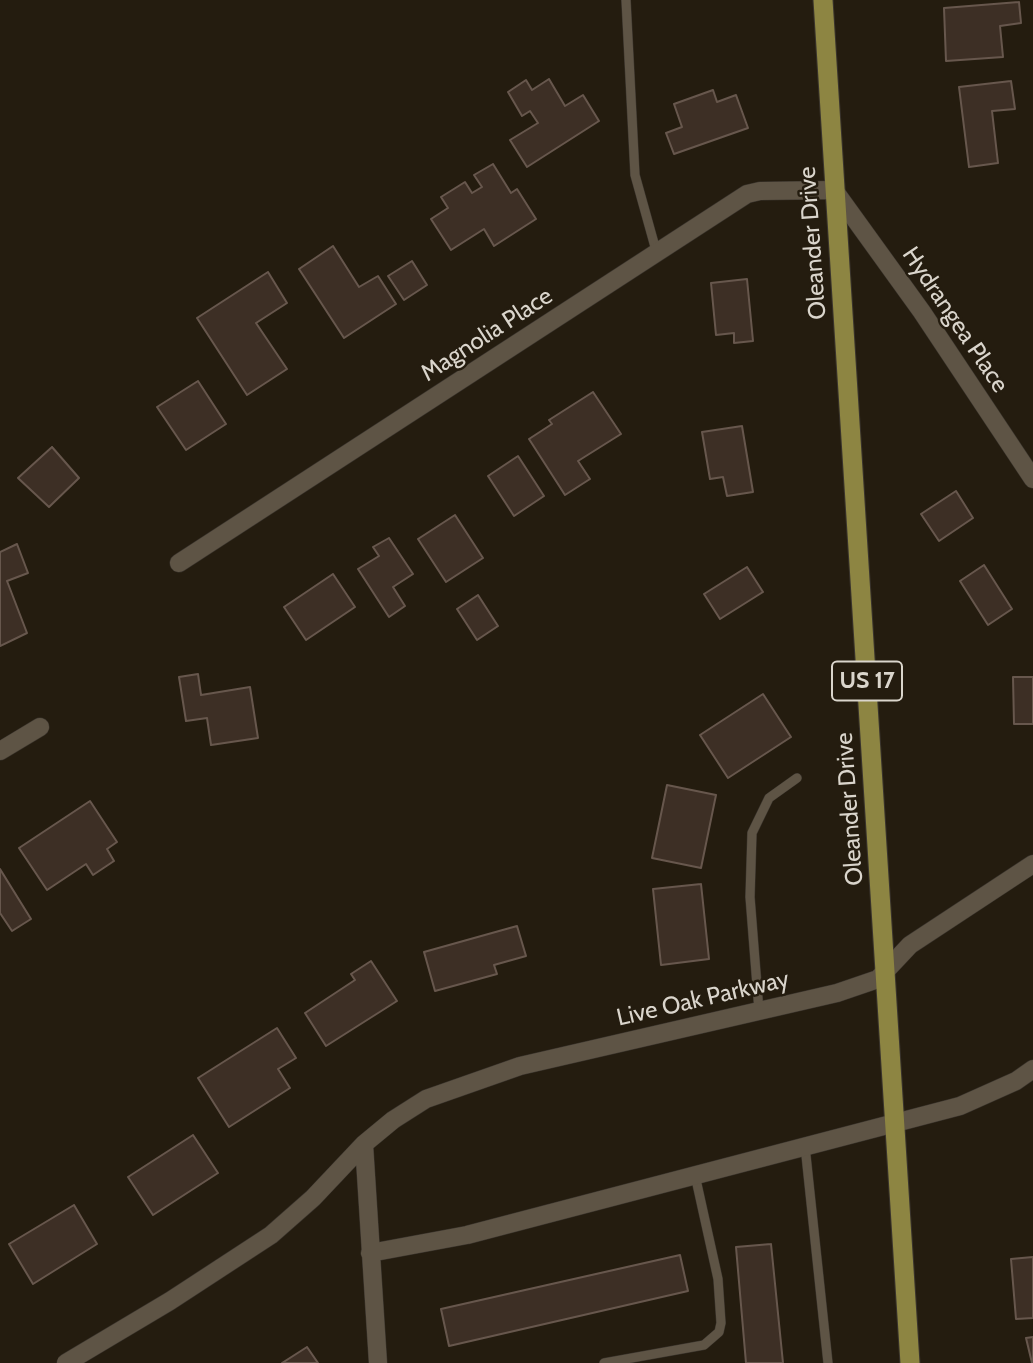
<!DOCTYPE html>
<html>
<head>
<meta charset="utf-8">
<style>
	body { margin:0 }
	canvas { display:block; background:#241c0f }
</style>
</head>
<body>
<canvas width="1033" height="1363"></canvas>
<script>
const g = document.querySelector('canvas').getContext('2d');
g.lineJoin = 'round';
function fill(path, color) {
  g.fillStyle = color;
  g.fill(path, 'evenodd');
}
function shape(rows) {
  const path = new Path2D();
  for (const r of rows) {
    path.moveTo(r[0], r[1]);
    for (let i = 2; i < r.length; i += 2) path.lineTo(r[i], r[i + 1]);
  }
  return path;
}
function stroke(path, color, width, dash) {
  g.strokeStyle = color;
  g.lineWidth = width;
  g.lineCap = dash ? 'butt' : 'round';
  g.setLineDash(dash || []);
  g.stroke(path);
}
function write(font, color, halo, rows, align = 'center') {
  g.font = font + ' Cabin,sans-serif';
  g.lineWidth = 5;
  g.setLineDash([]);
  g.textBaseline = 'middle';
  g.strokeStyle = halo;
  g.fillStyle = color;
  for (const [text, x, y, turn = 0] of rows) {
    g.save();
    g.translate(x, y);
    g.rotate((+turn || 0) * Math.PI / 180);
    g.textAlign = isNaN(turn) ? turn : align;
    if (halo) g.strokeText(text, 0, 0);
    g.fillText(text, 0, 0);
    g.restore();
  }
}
const building = shape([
	[1019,2,1021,23,1000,26,1003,57,946,61,944,8,1019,2],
	[549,79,565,106,583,95,599,121,527,167,510,140,538,123,530,111,522,116,508,92,526,80,532,90,549,79],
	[1011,81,1015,109,992,111,998,163,969,167,959,87,1011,81],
	[713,90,717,102,736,95,748,128,674,154,666,133,682,127,674,104,713,90],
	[493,164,511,193,517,189,536,219,494,246,484,229,451,250,431,219,448,208,441,197,465,182,472,193,482,187,474,175,493,164],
	[333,246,359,287,378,276,396,304,344,338,299,269,333,246],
	[412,261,427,285,404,300,388,276,412,261],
	[268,272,287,303,256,323,287,369,247,395,197,318,268,272],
	[747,279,753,341,734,343,734,333,716,335,711,283,747,279],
	[198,381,226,424,186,450,157,407,198,381],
	[593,392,621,434,578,461,590,479,565,495,529,439,552,424,549,420,593,392],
	[742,426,753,492,727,496,723,477,710,479,702,432,742,426],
	[52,447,79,478,49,507,18,478,52,447],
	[518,456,544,496,514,516,488,476,518,456],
	[956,491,973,518,939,541,921,514,956,491],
	[455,515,483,558,446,582,418,539,455,515],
	[389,538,413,574,393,587,405,606,389,617,358,569,379,556,373,547,389,538],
	[17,544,28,573,7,581,27,633,0,646,0,552,17,544],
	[984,565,1012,609,988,625,960,581,984,565],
	[747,567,763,592,720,619,704,594,747,567],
	[333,574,355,607,306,640,284,607,333,574],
	[478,595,498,626,477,640,457,609,478,595],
	[198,674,201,695,250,687,258,738,211,745,207,718,186,721,179,677,198,674],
	[1013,677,1033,677,1033,724,1014,724,1013,677],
	[763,694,791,737,728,778,700,735,763,694],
	[667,785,716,795,701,868,652,858,667,785],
	[90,801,117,842,107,849,114,861,93,875,86,864,47,890,19,848,90,801],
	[0,869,31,919,12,931,0,913,0,869],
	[701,884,709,959,661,965,653,889,701,884],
	[517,926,526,956,494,965,497,974,435,991,424,952,517,926],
	[371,961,397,1001,326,1046,305,1013,355,980,351,974,371,961],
	[277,1028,296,1058,278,1069,290,1088,229,1127,198,1078,277,1028],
	[193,1135,218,1173,153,1215,128,1177,193,1135],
	[74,1205,97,1244,33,1284,9,1244,74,1205],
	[771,1244,783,1363,746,1363,736,1247,771,1244],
	[680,1255,688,1291,449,1346,441,1309,680,1255],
	[1033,1257,1033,1318,1016,1319,1011,1259,1033,1257],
	[1033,1337,1033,1363,1032,1363,1026,1338,1033,1337],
	[307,1347,318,1363,282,1363,307,1347]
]);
const service = shape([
	[626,0,635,175,657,254],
	[759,1011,750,897,752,833,769,798,797,778],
	[805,1146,828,1363],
	[604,1363,704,1345,719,1332,721,1323,718,1279,695,1175]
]);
const minor = shape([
	[179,563,747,194,760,191,834,190,922,312,1033,479],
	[0,751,40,727],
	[364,1144,378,1363],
	[370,1253,467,1235,960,1106,1016,1081,1033,1069],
	[66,1363,170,1301,271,1235,313,1198,364,1144,393,1120,426,1099,520,1066,837,993,878,979,910,945,1033,864]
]);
const primary = shape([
	[823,0,910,1363]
]);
const shields = [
	[867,681,70]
];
const shieldNames = [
	["US 17",867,681]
];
const streetNames = [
	["Oleander Drive",813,243,-94],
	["Hydrangea Place",955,320,56],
	["Magnolia Place",487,335,-33],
	["Oleander Drive",850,809,-94],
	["Live Oak Parkway",703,999,-13]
];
fill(building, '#3d2f25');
stroke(building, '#67574d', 2);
stroke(service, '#3a342d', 10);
stroke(minor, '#3a342d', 19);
stroke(primary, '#3a342d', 21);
stroke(service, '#5e5445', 9);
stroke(minor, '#5e5445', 18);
stroke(primary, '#8d8542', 19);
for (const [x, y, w] of shields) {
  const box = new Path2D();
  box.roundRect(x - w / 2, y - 19.5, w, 39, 5);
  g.fillStyle = '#241c0f';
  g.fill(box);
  stroke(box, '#dad5cc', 2);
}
write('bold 23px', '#dad5cc', null, shieldNames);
write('24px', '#dad5cc', '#241c0f', streetNames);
</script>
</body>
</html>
